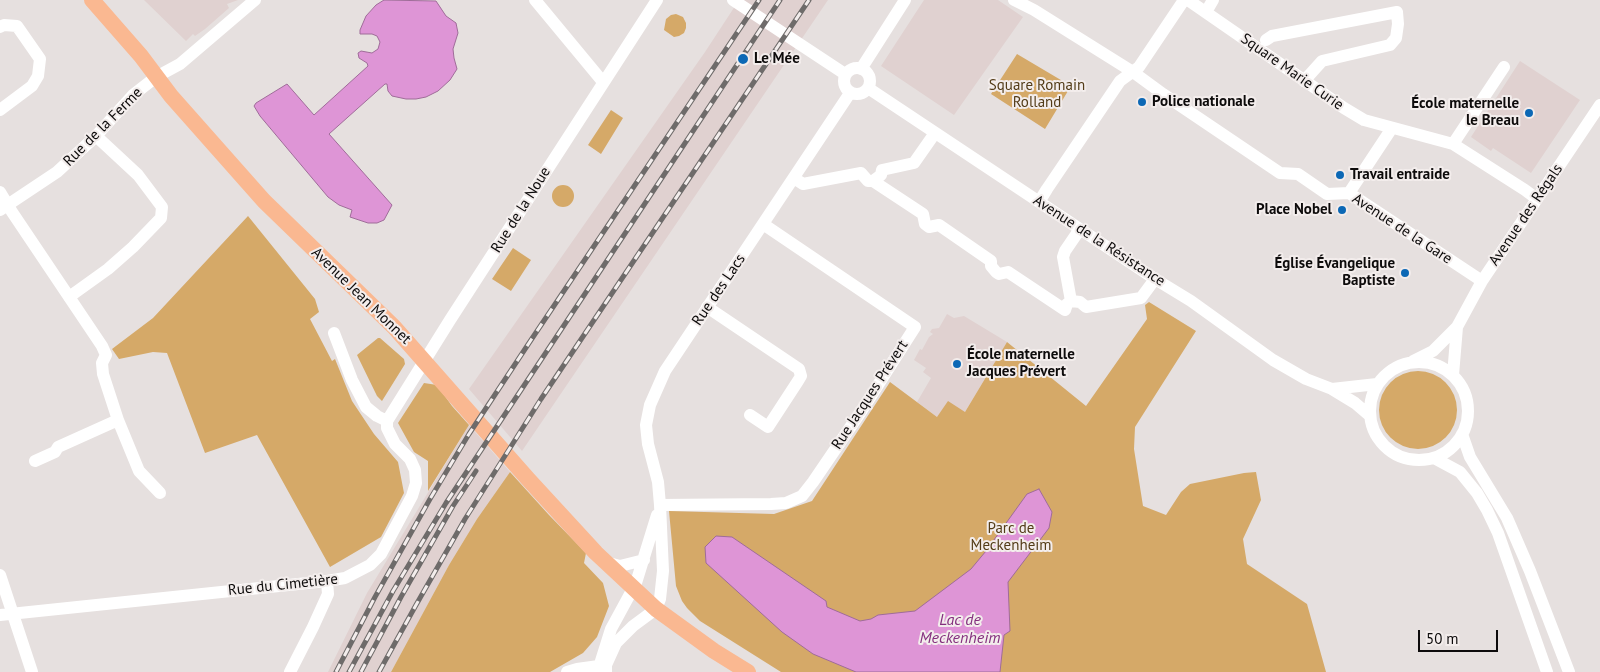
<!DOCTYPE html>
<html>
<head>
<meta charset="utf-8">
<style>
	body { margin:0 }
	#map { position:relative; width:1600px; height:672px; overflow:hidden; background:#e6e0df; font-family:"PT Sans",sans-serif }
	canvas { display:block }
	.scale { position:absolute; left:1418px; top:630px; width:80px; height:22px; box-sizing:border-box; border:2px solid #0d0b0b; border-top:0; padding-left:6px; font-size:15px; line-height:18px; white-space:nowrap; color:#0d0b0b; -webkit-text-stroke:4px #f3edec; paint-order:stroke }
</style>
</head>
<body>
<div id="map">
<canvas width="1600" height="672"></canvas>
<div class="scale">50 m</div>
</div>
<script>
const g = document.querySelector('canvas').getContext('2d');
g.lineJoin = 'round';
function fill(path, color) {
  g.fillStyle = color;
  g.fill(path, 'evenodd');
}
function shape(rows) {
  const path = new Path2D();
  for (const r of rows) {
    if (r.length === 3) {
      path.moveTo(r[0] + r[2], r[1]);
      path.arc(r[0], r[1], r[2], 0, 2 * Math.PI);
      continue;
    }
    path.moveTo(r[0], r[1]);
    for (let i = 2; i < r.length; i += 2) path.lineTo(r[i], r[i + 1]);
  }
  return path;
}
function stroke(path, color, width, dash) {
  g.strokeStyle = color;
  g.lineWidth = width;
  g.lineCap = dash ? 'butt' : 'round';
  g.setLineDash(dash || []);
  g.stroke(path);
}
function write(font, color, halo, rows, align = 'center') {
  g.font = font + ' "PT Sans",sans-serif';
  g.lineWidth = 4;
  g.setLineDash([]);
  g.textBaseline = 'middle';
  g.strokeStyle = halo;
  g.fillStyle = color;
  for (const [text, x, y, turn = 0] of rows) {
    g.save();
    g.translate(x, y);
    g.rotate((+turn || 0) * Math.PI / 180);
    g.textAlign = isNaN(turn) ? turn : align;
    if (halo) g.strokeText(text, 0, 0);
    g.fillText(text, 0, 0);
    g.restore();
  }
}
const built = shape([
	[144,0,238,0,227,4,229,8,205,29,195,36,193,34,186,41],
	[739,0,828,0,522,451,469,389,705,52],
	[924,0,998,0,1023,17,954,115,881,66],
	[1520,61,1580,100,1531,173,1493,148,1491,151,1471,137],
	[947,314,954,318,964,316,1007,342,965,412,937,417,917,402,931,378,923,372,926,368,914,360,920,349,922,350,929,337,933,334,930,332,932,329,939,328],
	[469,425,510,472,477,519,449,565,391,672,328,672,367,593]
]);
const green = shape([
	[676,14,683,17,686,23,686,28,684,33,679,36,674,37,664,30,666,19,671,15],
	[1017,54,1071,86,1045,129,991,94],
	[611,110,623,118,601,154,588,145],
	[563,196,11],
	[248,216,315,299,319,312,310,319,332,361,335,359,352,401,374,434,398,462,404,493,381,537,330,567,257,435,205,453,167,353,153,352,119,359,112,349,153,318],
	[513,248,531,260,511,291,492,279],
	[1149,302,1196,331,1135,427,1134,449,1143,506,1166,515,1181,492,1190,484,1244,473,1256,472,1261,500,1243,539,1247,564,1307,604,1326,672,781,672,700,621,687,608,682,601,676,586,669,511,774,514,812,501,890,382,937,417,948,401,965,412,1007,342,1086,406,1147,319,1145,305],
	[378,338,380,338,404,359,405,364,382,401,377,396,357,355],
	[1418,410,39],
	[424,383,437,385,452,406,469,425,428,491,428,461,414,452,398,423],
	[510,472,549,515,586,553,584,563,603,583,609,606,597,637,583,653,550,672,391,672,449,565,477,519]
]);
const water = shape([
	[384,0,436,1,446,16,456,23,458,33,453,49,454,58,457,69,450,80,438,91,426,97,416,99,406,99,392,96,388,91,387,84,385,84,329,134,392,205,384,220,377,223,368,223,350,217,352,210,339,205,328,197,260,116,254,106,256,103,287,84,314,115,368,66,367,63,359,58,358,53,361,51,372,53,378,49,380,42,377,36,372,34,360,34,360,30,366,16,376,5,384,0],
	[1039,489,1052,512,1049,528,1008,582,1010,631,1004,635,1000,672,856,672,813,654,782,632,706,563,705,547,716,536,732,537,826,601,827,607,860,621,871,619,878,615,915,611,971,569,986,551,1027,494,1039,489]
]);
const minor = shape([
	[535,0,603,82],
	[733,0,845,74],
	[1014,0,1034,10,1133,72,1163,94,1280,173,1298,174,1327,194,1349,193,1482,281],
	[1188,0,1344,108,1364,120,1453,144,1525,190,1537,199],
	[1206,12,1213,0],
	[0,27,4,25,17,26,40,59,38,76,32,86,0,110],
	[1266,40,1272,36,1397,12,1398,24,1396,38,1390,45,1322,61,1304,81],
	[857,81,13],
	[861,69,905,0],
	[868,88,1155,279,1191,301,1273,360,1306,379,1332,389,1355,403,1369,415],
	[1453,144,1504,67],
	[794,178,803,184,861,173,868,181,873,181,923,214,925,224,929,227,939,225,991,261,991,266,996,272,999,274,1008,272,1065,310,1067,304,1071,301,1080,302,1086,307,1141,298,1155,279],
	[873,181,881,175,882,170,914,163,935,133],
	[0,192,12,212,102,346,106,355,102,363,103,374,118,420,58,447,55,452,35,461],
	[1349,193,1392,128],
	[1039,202,1047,189,1120,81,1139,67,1184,0],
	[0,210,57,172,96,136,133,95,156,77,180,64,255,0],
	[69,297,108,269,133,247,161,218,162,207,138,175,96,136],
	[1071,301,1063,257,1065,251,1080,229],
	[707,307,799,369,801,376,798,381,768,427,750,415],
	[1413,361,1433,351,1457,327,1482,281,1600,105],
	[1419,411,49],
	[1453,375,1457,327],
	[1332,389,1377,384],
	[118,420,139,471,160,493],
	[387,421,450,320,657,0],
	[1462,434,1470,457,1507,518,1530,571,1569,672],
	[1434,458,1460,472,1477,493,1487,510,1498,533,1547,672],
	[660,505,771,504,786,503,802,496,813,482,862,410,915,327,763,224],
	[605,562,620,566,644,560],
	[0,575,32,672],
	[0,615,327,581,345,578,370,565,381,554,412,496,416,483,415,470,410,459,395,444,387,428,387,421,377,416,366,407,352,380,334,333],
	[600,664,611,629,636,583,657,515],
	[290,672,313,627,328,594,327,581],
	[567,672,577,669,606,665],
	[606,672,606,665,616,643,633,626,656,609,660,599,663,571,660,505,658,482,648,444,646,425,650,405,665,371,850,93]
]);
const major = shape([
	[92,0,141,56,171,96,264,201,394,327,528,479,596,553,656,609,714,651,748,672]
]);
const rail = shape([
	[336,672,375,597,430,499,469,434,531,340,759,0],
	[349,672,393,591,446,503,780,0],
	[361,672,401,597,453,506,476,471],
	[379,672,416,605,465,519,541,399,809,0]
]);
const markers = [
	[743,59,6,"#0c68b5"],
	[1142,102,5,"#0c68b5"],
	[1529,113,5,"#0c68b5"],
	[1340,175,5,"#0c68b5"],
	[1342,210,5,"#0c68b5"],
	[1405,273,5,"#0c68b5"],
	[957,364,5,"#0c68b5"]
];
const poiNames = [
	["Le Mée",754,59],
	["Police nationale",1152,102],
	["École maternelle",1519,104,"right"],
	["le Breau",1519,121,"right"],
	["Travail entraide",1350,175],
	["Place Nobel",1332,210,"right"],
	["Église Évangelique",1395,264,"right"],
	["Baptiste",1395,281,"right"],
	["École maternelle",967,355],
	["Jacques Prévert",967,372]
];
const streetNames = [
	["Square Marie Curie",1292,72,35],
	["Rue de la Ferme",103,127,-45],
	["Rue de la Noue",521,210,-58],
	["Avenue des Régals",1526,215,-56],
	["Avenue de la Gare",1402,229,33],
	["Avenue de la Résistance",1099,241,33],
	["Rue des Lacs",719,290,-56],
	["Avenue Jean Monnet",361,296,44],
	["Rue Jacques Prévert",870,395,-57],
	["Rue du Cimetière",283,585,-6]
];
const parkNames = [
	["Square Romain",1037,86],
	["Rolland",1037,103],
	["Parc de",1011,529],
	["Meckenheim",1011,546]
];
const waterNames = [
	["Lac de",960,620],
	["Meckenheim",960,638]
];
fill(built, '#e0d1d0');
fill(green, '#d5a968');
fill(water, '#de95d6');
stroke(water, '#9f6c99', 1);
stroke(minor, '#fff', 12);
stroke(major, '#fab891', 16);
stroke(rail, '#6e6b6a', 5);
stroke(rail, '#f3edec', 3, [9]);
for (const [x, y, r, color] of markers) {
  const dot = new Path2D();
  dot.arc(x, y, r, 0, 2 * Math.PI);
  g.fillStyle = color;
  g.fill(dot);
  stroke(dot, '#f3edec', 2);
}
write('bold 15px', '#0d0b0b', '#f3edec', poiNames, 'left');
write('15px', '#0d0b0b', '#f3edec', streetNames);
write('15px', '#533c18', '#f3edec', parkNames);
write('italic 16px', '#84307e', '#f3edec', waterNames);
</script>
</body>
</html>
